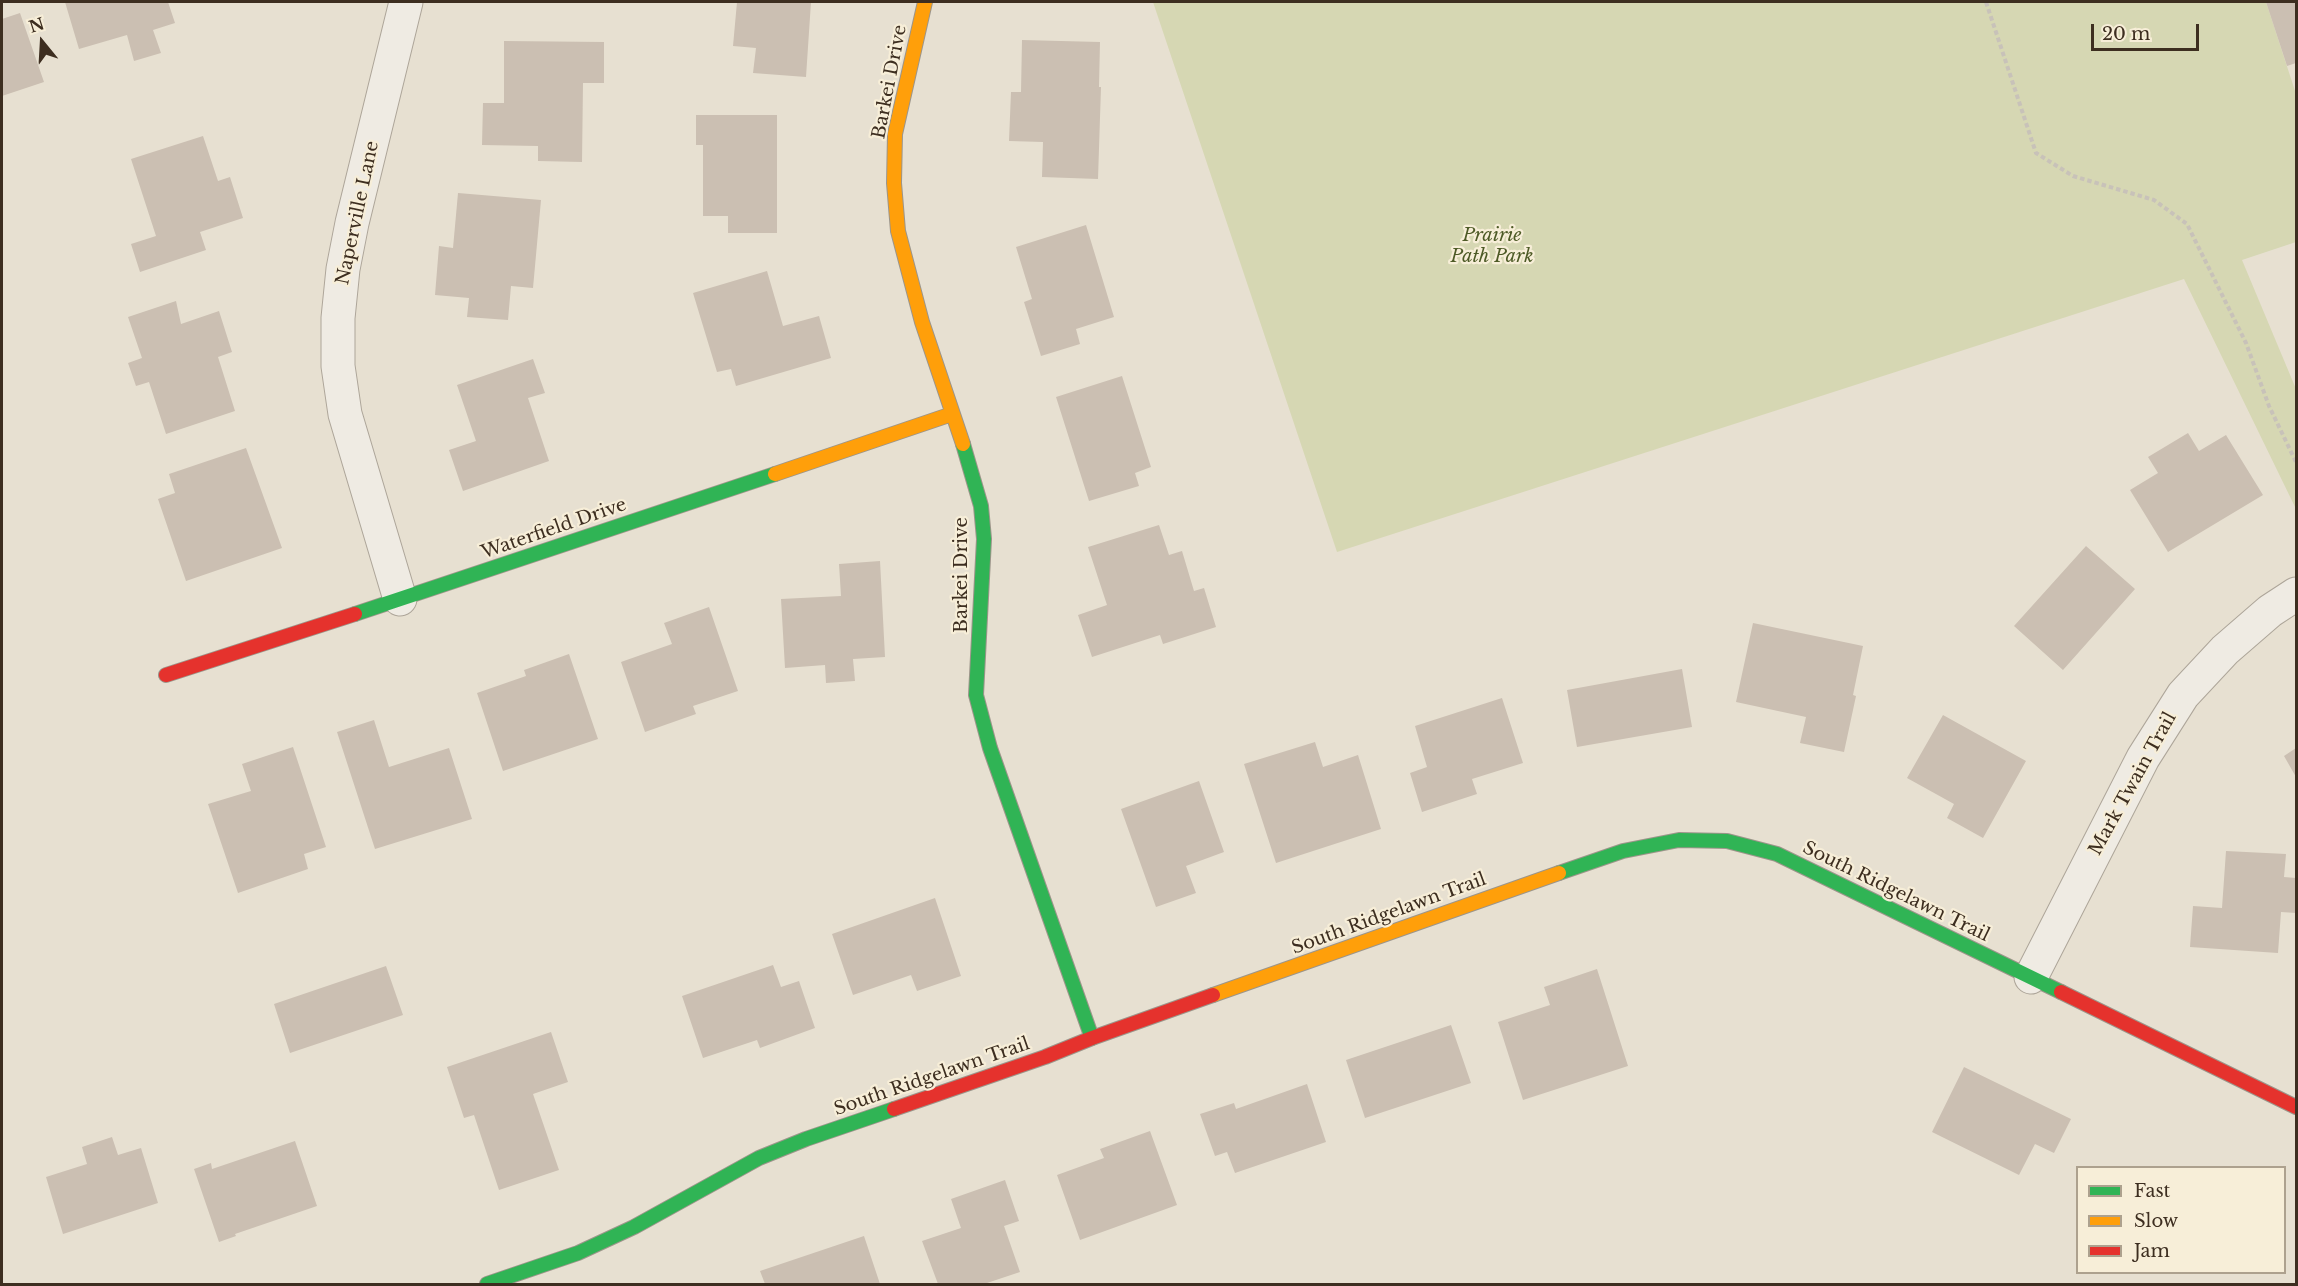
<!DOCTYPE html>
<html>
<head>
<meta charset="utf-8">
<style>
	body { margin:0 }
	#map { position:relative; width:2298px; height:1286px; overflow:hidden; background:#e7e0d1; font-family:"Libre Baskerville",serif }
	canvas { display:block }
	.frame { position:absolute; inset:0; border:3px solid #3d2e20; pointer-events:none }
	.legend { position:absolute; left:2076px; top:1166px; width:210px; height:108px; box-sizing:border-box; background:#f7eed8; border:2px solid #ada18e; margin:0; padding:8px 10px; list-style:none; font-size:18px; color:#3d2e20 }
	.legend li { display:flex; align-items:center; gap:12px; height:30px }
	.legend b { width:30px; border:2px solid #ada18e }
	.north { position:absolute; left:12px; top:12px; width:60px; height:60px; -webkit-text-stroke:4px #f7eed8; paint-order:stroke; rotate:342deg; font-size:16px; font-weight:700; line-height:24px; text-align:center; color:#3d2e20 }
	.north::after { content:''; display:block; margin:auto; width:21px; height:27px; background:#3d2e20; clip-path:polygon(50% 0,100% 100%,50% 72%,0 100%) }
	.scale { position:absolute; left:2091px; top:24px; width:108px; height:27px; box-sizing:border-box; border:3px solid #3d2e20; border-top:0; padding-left:8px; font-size:18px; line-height:21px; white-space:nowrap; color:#3d2e20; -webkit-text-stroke:4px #f7eed8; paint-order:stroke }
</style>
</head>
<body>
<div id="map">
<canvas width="2298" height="1286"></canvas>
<div class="frame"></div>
<ul class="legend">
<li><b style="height:8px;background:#30b455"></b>Fast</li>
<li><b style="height:8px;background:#ff9f0a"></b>Slow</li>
<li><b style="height:8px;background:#e5322d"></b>Jam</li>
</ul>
<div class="north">N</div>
<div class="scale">20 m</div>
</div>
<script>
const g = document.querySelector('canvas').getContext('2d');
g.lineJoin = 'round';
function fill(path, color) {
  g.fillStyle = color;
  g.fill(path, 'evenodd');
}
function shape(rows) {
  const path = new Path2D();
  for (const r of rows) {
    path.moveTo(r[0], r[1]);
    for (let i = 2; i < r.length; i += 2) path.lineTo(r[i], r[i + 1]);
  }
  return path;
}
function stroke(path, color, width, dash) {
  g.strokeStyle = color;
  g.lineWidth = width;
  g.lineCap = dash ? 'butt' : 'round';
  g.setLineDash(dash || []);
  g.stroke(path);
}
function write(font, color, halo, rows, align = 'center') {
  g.font = font + ' "Libre Baskerville",serif';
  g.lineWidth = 4.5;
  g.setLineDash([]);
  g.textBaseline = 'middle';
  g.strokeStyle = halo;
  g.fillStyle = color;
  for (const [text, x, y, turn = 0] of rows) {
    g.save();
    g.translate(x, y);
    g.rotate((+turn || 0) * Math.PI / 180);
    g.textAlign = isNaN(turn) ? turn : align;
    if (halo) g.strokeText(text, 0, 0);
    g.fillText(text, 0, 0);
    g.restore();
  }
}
const green = shape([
	[1153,2,2266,2,2296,94,2296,242,2242,260,2296,389,2296,509,2184,279,1337,552]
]);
const building = shape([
	[65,2,168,2,175,23,153,30,161,53,134,61,127,35,79,49],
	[737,2,811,2,806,77,753,73,756,48,733,46],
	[2266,2,2296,2,2296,63,2287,66],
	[20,13,44,82,2,96,2,19],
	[1022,40,1100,42,1099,87,1101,87,1098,179,1042,177,1043,142,1009,141,1011,92,1021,92],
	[504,41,604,42,604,83,583,83,582,162,538,161,538,146,482,145,483,103,504,103],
	[696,115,777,115,777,233,728,233,728,216,703,216,703,145,696,145],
	[203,136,218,181,230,177,243,218,200,232,206,250,140,272,131,244,156,236,131,159],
	[458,193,541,200,533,288,511,286,508,320,467,317,469,298,435,295,439,246,453,248],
	[1086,225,1114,317,1076,329,1080,344,1041,356,1024,302,1032,299,1016,247],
	[767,271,783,326,819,316,831,358,736,386,731,369,717,372,693,293],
	[176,301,181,324,219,311,232,352,218,357,235,411,166,434,149,382,136,386,128,363,142,358,128,317],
	[533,359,545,393,528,398,549,461,463,491,449,450,476,441,457,385],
	[1122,376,1151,467,1135,473,1139,486,1089,501,1056,397],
	[2188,433,2199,451,2226,435,2263,495,2168,552,2130,490,2158,473,2148,457],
	[246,448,282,548,186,581,158,499,175,493,169,474],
	[1159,525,1169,555,1182,551,1194,591,1204,588,1216,627,1163,644,1160,635,1092,657,1078,615,1107,605,1088,547],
	[2086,546,2135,589,2063,670,2014,626],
	[880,561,885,657,853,659,855,681,826,683,825,665,785,668,781,599,841,596,839,564],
	[709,607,738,691,693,706,696,714,645,732,621,662,672,644,664,623],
	[1753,623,1863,646,1853,695,1856,696,1844,752,1800,743,1806,717,1736,702],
	[569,654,598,739,503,771,477,693,526,676,524,670],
	[1682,669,1692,727,1577,747,1567,690],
	[1502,698,1523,763,1472,779,1477,794,1422,812,1410,773,1427,767,1415,726],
	[1943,715,2026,761,1983,838,1947,818,1954,804,1907,778],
	[374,720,389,767,449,748,472,819,375,849,337,732],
	[1315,742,1323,767,1358,755,1381,829,1276,863,1244,764],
	[293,747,326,847,304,854,308,869,238,893,208,804,251,791,242,764],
	[2296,748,2296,777,2284,756],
	[1199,781,1224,852,1186,866,1196,893,1156,907,1121,809],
	[2226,851,2286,854,2284,877,2296,878,2296,913,2281,912,2278,953,2190,947,2193,906,2222,908],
	[935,898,961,976,917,991,911,975,853,995,832,934],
	[773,965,781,987,799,981,815,1028,760,1048,757,1040,703,1058,682,996],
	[386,966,403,1015,290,1053,274,1004],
	[1597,969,1628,1066,1523,1100,1498,1022,1550,1005,1544,987],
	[1451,1025,1471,1083,1365,1118,1346,1060],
	[551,1032,568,1082,533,1094,559,1170,499,1190,474,1115,464,1118,447,1067],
	[1964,1067,2071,1119,2054,1153,2035,1144,2019,1175,1932,1132],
	[1307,1084,1326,1142,1235,1173,1227,1152,1215,1156,1200,1114,1234,1103,1236,1109],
	[1150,1131,1177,1205,1080,1240,1057,1175,1104,1158,1100,1149],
	[112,1137,118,1155,141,1148,158,1203,63,1234,46,1177,87,1164,82,1147],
	[295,1141,317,1206,235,1234,236,1236,219,1242,194,1169,211,1163,212,1169],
	[1005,1180,1019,1221,1004,1226,1020,1272,984,1284,938,1284,922,1241,961,1228,951,1199],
	[864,1236,880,1284,765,1284,760,1271]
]);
const path = shape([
	[1986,2,2036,153,2073,176,2154,200,2187,224,2246,343,2269,406,2296,462]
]);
const street = shape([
	[400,599,345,414,338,366,338,318,343,269,352,223,406,2],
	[2031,977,2143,758,2183,695,2225,650,2270,611,2296,594]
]);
const fast = shape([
	[963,444,981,506,984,539,976,695,990,748,1092,1038],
	[355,614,775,474],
	[1559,873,1623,851,1679,840,1727,841,1777,854,2061,992],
	[487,1284,578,1253,634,1227,759,1158,806,1139,894,1109]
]);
const slow = shape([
	[925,2,895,134,894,183,898,231,922,322,963,444],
	[775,474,952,414],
	[1213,995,1559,873]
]);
const jam = shape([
	[166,675,355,614],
	[2061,992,2296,1107],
	[894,1109,1045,1057,1092,1038,1213,995]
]);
const streetNames = [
	["Barkei Drive",890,82,-79],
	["Naperville Lane",358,213,-78],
	["Waterfield Drive",554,529,-19],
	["Barkei Drive",962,575,-90],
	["Mark Twain Trail",2133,784,-61],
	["South Ridgelawn Trail",1896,892,26],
	["South Ridgelawn Trail",1389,914,-20],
	["South Ridgelawn Trail",932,1077,-19]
];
const parkNames = [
	["Prairie",1492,236],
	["Path Park",1492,257]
];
fill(green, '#d6d7b3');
fill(building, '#cbbfb2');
stroke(street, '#ada599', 35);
stroke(fast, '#9c958a', 16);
stroke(slow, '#9c958a', 16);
stroke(jam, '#9c958a', 16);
stroke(path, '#c8c2b9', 4, [4.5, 3]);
stroke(street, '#efebe3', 33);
stroke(fast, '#30b455', 14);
stroke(slow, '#ff9f0a', 14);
stroke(jam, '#e5322d', 14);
write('18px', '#3d2e20', '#f7eed8', streetNames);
write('italic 18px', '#4d5a26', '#f7eed8', parkNames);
</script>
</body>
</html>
